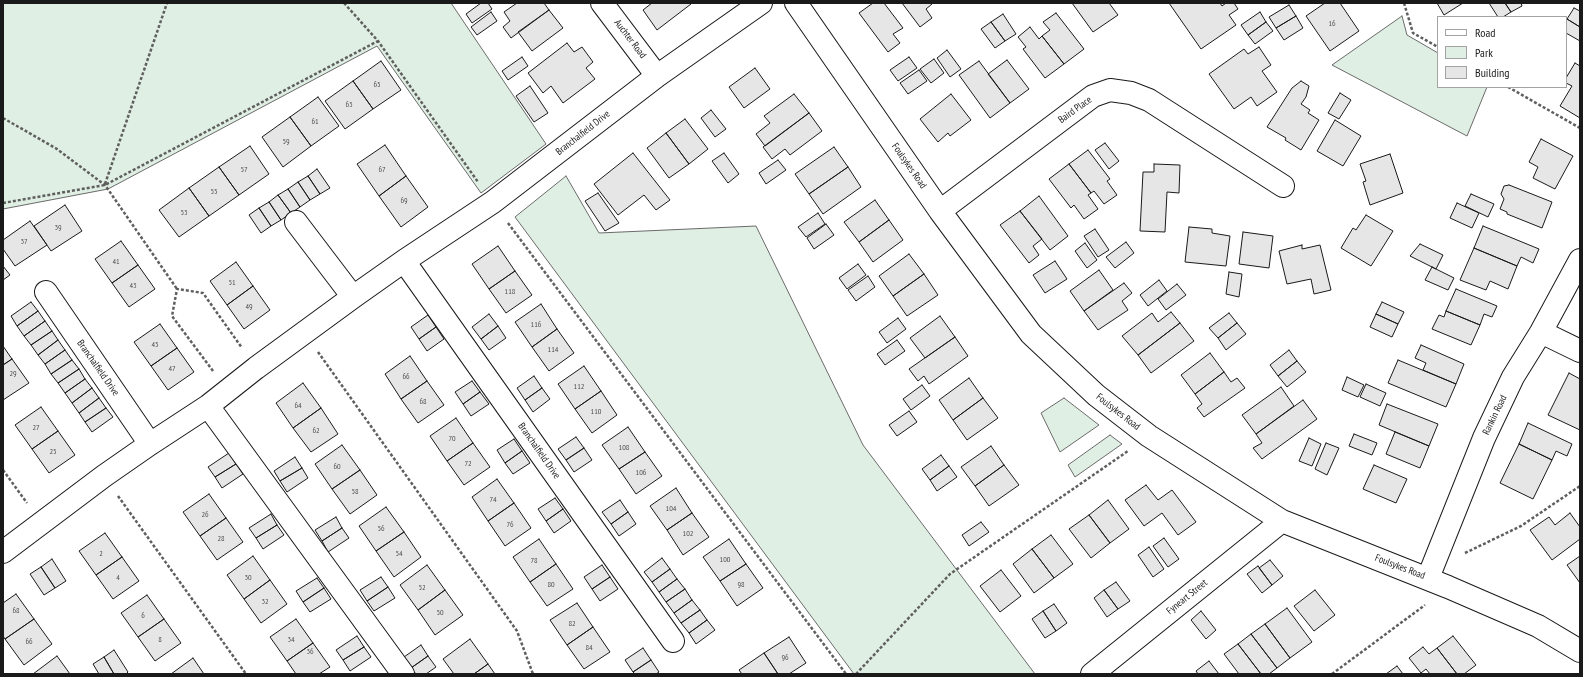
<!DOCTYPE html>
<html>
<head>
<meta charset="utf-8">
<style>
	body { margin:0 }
	#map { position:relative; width:1583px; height:677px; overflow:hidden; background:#fff; font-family:"PT Sans Narrow",sans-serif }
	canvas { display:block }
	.frame { position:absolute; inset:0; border:4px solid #1a1a1a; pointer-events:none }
	.legend { position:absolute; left:1437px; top:16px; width:130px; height:72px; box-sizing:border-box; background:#fff; border:1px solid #a3a3a3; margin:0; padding:5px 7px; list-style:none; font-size:12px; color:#1a1a1a }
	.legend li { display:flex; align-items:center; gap:8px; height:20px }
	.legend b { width:20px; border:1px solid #a3a3a3 }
</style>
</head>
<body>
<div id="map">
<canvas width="1583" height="677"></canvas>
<div class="frame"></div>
<ul class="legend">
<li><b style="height:5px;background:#fff"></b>Road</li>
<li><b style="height:11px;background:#e0efe3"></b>Park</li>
<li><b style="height:11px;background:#e6e6e6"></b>Building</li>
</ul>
</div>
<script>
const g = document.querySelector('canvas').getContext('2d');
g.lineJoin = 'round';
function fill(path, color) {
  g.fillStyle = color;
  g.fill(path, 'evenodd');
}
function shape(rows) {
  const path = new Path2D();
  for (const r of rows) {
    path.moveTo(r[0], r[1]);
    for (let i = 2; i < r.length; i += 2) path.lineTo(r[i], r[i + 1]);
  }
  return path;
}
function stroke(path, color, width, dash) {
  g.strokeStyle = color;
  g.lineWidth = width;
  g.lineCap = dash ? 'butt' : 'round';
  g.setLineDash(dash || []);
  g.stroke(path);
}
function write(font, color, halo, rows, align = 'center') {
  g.font = font + ' "PT Sans Narrow",sans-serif';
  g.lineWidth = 3;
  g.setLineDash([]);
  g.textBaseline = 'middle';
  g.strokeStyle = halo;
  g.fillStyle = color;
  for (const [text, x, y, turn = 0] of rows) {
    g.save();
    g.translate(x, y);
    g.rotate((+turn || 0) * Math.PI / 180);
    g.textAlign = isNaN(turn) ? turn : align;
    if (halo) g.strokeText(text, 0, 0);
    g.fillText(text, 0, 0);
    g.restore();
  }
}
const green = shape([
	[3,3,451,3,546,144,481,193,377,46,108,189,3,209,3,3],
	[1402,16,1407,35,1438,53,1438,87,1487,87,1467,136,1332,65,1402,16],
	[566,176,599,233,756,226,863,445,1035,674,854,674,515,217,566,176],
	[1064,398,1099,425,1060,452,1041,413,1064,398],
	[1110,435,1122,444,1075,477,1068,465,1110,435]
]);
const building = shape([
	[481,3,488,3,492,9,472,23,466,14,481,3],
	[517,3,544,3,549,10,511,38,503,27,510,21,504,12,517,3],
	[652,3,690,3,691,4,657,30,643,10,652,3],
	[873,3,884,3,903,28,893,34,900,43,888,52,859,13,873,3],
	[902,3,931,3,932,4,926,9,932,18,920,27,902,3],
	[1072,3,1109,3,1118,15,1093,32,1072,3],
	[1169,3,1220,3,1222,6,1226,3,1234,3,1238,9,1229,15,1236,25,1201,49,1169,3],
	[1325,3,1340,3,1359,31,1330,51,1306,16,1325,3],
	[1437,3,1463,3,1444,15,1437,3],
	[1489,3,1505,3,1511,12,1503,17,1498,17,1489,3],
	[1505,3,1521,3,1522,6,1511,12,1505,3],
	[1289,5,1296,16,1276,28,1269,17,1289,5],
	[1574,8,1580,11,1580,27,1567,19,1574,8],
	[549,10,563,28,532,51,518,32,549,10],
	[491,12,497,21,477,35,471,27,491,12],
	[1260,12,1266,22,1248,35,1241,25,1260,12],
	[1056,13,1084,49,1064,64,1042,36,1050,30,1043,22,1056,13],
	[1003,14,1016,34,1005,41,991,22,1003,14],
	[1296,16,1303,28,1284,40,1276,28,1296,16],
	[1567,19,1580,27,1580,41,1566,33,1566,21,1567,19],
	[991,22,1005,41,995,48,981,29,991,22],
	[1266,22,1273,31,1255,44,1248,35,1266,22],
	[1030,27,1039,39,1042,36,1064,64,1045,78,1023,49,1026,47,1018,37,1030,27],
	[567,43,574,52,582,47,593,62,586,68,595,79,563,103,551,86,543,93,528,73,567,43],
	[1259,47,1271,65,1262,71,1277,92,1257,106,1251,97,1234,109,1209,74,1244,49,1248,54,1259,47],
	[947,50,961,69,950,77,937,58,947,50],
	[522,57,528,66,508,80,502,71,522,57],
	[909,57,917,68,898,81,890,70,909,57],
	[934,59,944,73,931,83,920,69,934,59],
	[1007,60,1029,89,1010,103,988,74,1007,60],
	[381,61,401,90,373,109,353,81,381,61],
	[979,61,1010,103,990,118,959,75,979,61],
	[1575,63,1580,66,1580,118,1560,106,1572,86,1566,83,1566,78,1575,63],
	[755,68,770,89,744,108,729,87,755,68],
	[919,70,927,81,908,94,900,83,919,70],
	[353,81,373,109,345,129,325,101,353,81],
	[1301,81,1309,86,1306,97,1301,104,1310,110,1308,113,1319,120,1301,150,1285,140,1286,138,1267,127,1292,88,1301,81],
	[530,86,548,113,534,122,516,96,530,86],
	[1340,93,1351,100,1339,119,1328,113,1340,93],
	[794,94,809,113,765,146,756,134,770,123,764,116,794,94],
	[951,94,971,120,950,136,948,133,938,142,920,119,951,94],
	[318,97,339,126,311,146,290,117,318,97],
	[711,110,726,129,715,137,701,118,711,110],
	[809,113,822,131,790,155,785,149,772,159,763,147,809,113],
	[290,117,311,146,283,167,262,137,290,117],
	[685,119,708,149,689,164,666,133,685,119],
	[1335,120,1361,136,1343,166,1317,151,1335,120],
	[666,133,689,164,669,178,647,148,666,133],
	[1541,139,1573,156,1555,189,1533,178,1538,167,1529,162,1541,139],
	[1105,143,1119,161,1109,169,1095,150,1105,143],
	[385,145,406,176,379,196,357,164,385,145],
	[250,146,269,174,239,195,219,167,250,146],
	[834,147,848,167,809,194,795,174,834,147],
	[1088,150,1110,179,1107,181,1117,195,1104,204,1094,191,1091,193,1069,164,1088,150],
	[633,153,670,200,656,210,644,195,618,215,594,184,633,153],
	[724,153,739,174,728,183,712,161,724,153],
	[1390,154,1403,193,1370,205,1363,182,1366,181,1360,164,1390,154],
	[778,160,786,170,766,184,759,173,778,160],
	[1069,164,1091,193,1088,195,1098,209,1084,219,1074,205,1071,208,1049,179,1069,164],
	[1154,164,1180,165,1179,193,1167,192,1165,232,1140,231,1143,172,1154,172,1154,164],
	[219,167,239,195,209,216,189,188,219,167],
	[848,167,861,187,823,214,809,194,848,167],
	[317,169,330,188,320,194,308,176,317,169],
	[308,176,320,194,310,200,298,182,308,176],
	[406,176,428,207,401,227,379,196,406,176],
	[298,182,310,200,300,207,288,189,298,182],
	[1509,185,1552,202,1542,228,1507,214,1507,212,1500,209,1504,199,1501,194,1504,186,1509,185],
	[189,188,209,216,179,237,159,210,189,188],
	[288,189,300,207,291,213,278,195,288,189],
	[598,193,619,223,605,231,585,201,598,193],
	[1471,194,1494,204,1488,217,1465,206,1471,194],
	[278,195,291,213,281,220,269,202,278,195],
	[1039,196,1068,236,1050,250,1020,211,1039,196],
	[875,200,889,220,859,242,844,222,875,200],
	[269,202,281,220,271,226,259,208,269,202],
	[1457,203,1479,213,1472,228,1450,218,1457,203],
	[65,205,82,231,51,251,34,226,65,205],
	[259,208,271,226,261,233,249,215,259,208],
	[1020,211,1042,239,1033,246,1039,255,1029,263,1000,225,1020,211],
	[818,213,825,224,806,237,798,227,818,213],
	[1366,215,1393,231,1371,266,1341,248,1353,228,1356,230,1366,215],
	[889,220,903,240,873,262,859,242,889,220],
	[30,221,47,245,15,266,3,249,3,240,30,221],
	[826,224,834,235,814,249,807,238,826,224],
	[1483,226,1539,249,1533,263,1521,257,1517,266,1474,248,1483,226],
	[1189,227,1212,229,1212,233,1230,236,1226,266,1185,262,1189,227],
	[1095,229,1109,250,1098,257,1084,236,1095,229],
	[1243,232,1273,236,1269,268,1239,264,1243,232],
	[121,241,138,265,112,283,95,259,121,241],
	[1126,242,1134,253,1115,268,1106,257,1126,242],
	[1085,243,1097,260,1087,268,1075,251,1085,243],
	[1420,244,1443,255,1436,269,1410,256,1420,244],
	[1302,245,1302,249,1320,245,1331,290,1314,294,1311,279,1287,284,1279,251,1302,245],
	[498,246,515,271,489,289,472,264,498,246],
	[1474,248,1517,266,1508,289,1490,281,1486,290,1460,280,1474,248],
	[909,254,924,274,893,296,879,276,909,254],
	[1055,261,1067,279,1045,293,1033,275,1055,261],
	[236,262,253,286,227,305,210,281,236,262],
	[858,264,866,275,847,289,839,278,858,264],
	[138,265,155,289,129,307,112,283,138,265],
	[3,266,10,275,3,280,3,266],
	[1432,267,1454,278,1448,290,1425,280,1432,267],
	[1099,270,1113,290,1084,311,1070,291,1099,270],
	[515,271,532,295,506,313,489,289,515,271],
	[1229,272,1242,274,1239,297,1226,294,1229,272],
	[924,274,938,295,907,316,893,296,924,274],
	[868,276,875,287,856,301,848,290,868,276],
	[1159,280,1167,291,1148,306,1140,295,1159,280],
	[1124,283,1132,293,1122,301,1128,310,1098,330,1084,311,1124,283],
	[1177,284,1186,295,1166,310,1158,299,1177,284],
	[253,286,270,310,244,329,227,305,253,286],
	[1456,289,1497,306,1492,317,1484,314,1480,325,1446,311,1456,289],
	[31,302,38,311,17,326,11,316,31,302],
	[1382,302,1404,312,1398,324,1376,314,1382,302],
	[541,304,557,329,532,347,515,322,541,304],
	[38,311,45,321,24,336,17,326,38,311],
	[1446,311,1480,325,1471,345,1432,329,1439,315,1444,317,1446,311],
	[1171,312,1180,323,1138,355,1122,336,1152,313,1158,322,1171,312],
	[1229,313,1237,323,1218,338,1209,328,1229,313],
	[489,314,498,326,481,339,472,327,489,314],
	[1376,314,1398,324,1392,337,1370,327,1376,314],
	[428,315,436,327,419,339,411,327,428,315],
	[940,316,955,337,925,358,910,338,940,316],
	[898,318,906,329,887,343,879,332,898,318],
	[45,321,52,331,31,345,24,336,45,321],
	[1180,323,1194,341,1151,373,1138,355,1180,323],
	[1237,323,1246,334,1226,350,1218,338,1237,323],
	[160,324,177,348,151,366,134,342,160,324],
	[498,326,506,338,489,350,481,339,498,326],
	[436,327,444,339,427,351,419,339,436,327],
	[557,329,574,353,549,371,532,347,557,329],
	[52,331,58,340,38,355,31,345,52,331],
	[955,337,968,356,929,384,924,376,918,381,909,369,955,337],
	[58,340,65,350,45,364,38,355,58,340],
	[897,340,905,351,885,365,877,354,897,340],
	[1421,345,1464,364,1456,384,1423,370,1426,363,1415,358,1421,345],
	[3,346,12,359,3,365,3,346],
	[177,348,194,372,168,390,151,366,177,348],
	[65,350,72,360,51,374,45,364,65,350],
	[1289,350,1297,361,1278,376,1270,365,1289,350],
	[1210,353,1224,372,1195,394,1181,375,1210,353],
	[410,356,427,381,401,399,385,374,410,356],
	[12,359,29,383,3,400,3,365,12,359],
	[72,360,79,369,58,383,51,374,72,360],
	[1398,360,1456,384,1446,407,1388,383,1398,360],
	[1297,361,1306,372,1287,387,1278,376,1297,361],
	[584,366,601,391,575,409,558,384,584,366],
	[79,369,85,379,65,393,58,383,79,369],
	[1224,372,1231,382,1237,378,1245,388,1204,417,1197,408,1202,404,1195,394,1224,372],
	[1569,373,1580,379,1580,430,1548,415,1569,373],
	[534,376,542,388,525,400,517,388,534,376],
	[1347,377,1364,385,1358,397,1342,390,1347,377],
	[969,378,983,398,953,420,939,400,969,378],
	[85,379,92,388,72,403,65,393,85,379],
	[427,381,444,405,418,423,401,399,427,381],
	[472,381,480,392,463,404,455,392,472,381],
	[303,383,321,408,293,428,276,403,303,383],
	[1366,384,1386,393,1380,406,1360,397,1366,384],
	[922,385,930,396,911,410,903,399,922,385],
	[1281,387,1294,406,1256,434,1242,415,1281,387],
	[92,388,99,398,79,413,72,403,92,388],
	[542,388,550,399,533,412,525,400,542,388],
	[601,391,617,415,592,433,575,409,601,391],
	[480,392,489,404,471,416,463,404,480,392],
	[99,398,106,408,85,422,79,413,99,398],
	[983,398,998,418,967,440,953,420,983,398],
	[1303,400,1317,419,1262,459,1253,448,1262,443,1256,434,1303,400],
	[1387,404,1438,424,1429,446,1379,425,1387,404],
	[41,407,58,431,32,449,15,425,41,407],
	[106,408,113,417,92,432,85,422,106,408],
	[321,408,338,434,311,452,293,428,321,408],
	[909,411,917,422,897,436,889,425,909,411],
	[456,418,473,443,447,461,430,436,456,418],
	[1528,423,1572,444,1567,456,1556,451,1552,460,1519,444,1528,423],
	[628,427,645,452,619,469,602,445,628,427],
	[58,431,75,455,49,473,32,449,58,431],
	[1395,432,1429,446,1420,468,1386,454,1395,432],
	[1354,434,1377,443,1372,455,1349,446,1354,434],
	[576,437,584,448,566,460,558,449,576,437],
	[1309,438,1321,444,1312,466,1299,461,1309,438],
	[514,439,522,451,505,463,497,450,514,439],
	[473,443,490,467,464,485,447,461,473,443],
	[1326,443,1339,448,1327,475,1315,469,1326,443],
	[1519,444,1552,460,1533,499,1500,483,1519,444],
	[342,445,360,470,332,489,315,464,342,445],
	[991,446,1004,465,975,486,961,467,991,446],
	[584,448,592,460,574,472,566,460,584,448],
	[522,451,530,463,513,474,505,463,522,451],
	[645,452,662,476,636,494,619,469,645,452],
	[229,453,236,464,215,477,208,467,229,453],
	[941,455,949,466,930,480,922,469,941,455],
	[295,457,302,468,280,481,274,471,295,457],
	[236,464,243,474,222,488,215,477,236,464],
	[1004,465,1019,485,989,506,975,486,1004,465],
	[1374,465,1407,479,1396,503,1363,489,1374,465],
	[949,466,957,477,937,491,930,480,949,466],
	[302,468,308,478,287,492,280,481,302,468],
	[360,470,377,495,350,514,332,489,360,470],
	[497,479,514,503,488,521,472,497,497,479],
	[1146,485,1158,500,1172,490,1196,522,1178,535,1162,513,1144,526,1125,500,1146,485],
	[676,488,692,513,667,530,650,506,676,488],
	[209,494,226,518,200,536,183,512,209,494],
	[555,498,563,509,546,521,538,509,555,498],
	[620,500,628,512,611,524,602,512,620,500],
	[1108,500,1129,529,1110,543,1089,515,1108,500],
	[514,503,531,528,505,546,488,521,514,503],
	[386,507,404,532,376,551,359,526,386,507],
	[563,509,571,521,554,533,546,521,563,509],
	[628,512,636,524,619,536,611,524,628,512],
	[692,513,709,537,683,555,667,530,692,513],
	[1570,513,1580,527,1580,539,1552,560,1530,530,1549,517,1555,525,1570,513],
	[271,514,277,525,256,538,249,528,271,514],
	[1089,515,1110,543,1091,558,1069,529,1089,515],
	[336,517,342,528,322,541,315,530,336,517],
	[226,518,243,542,217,560,200,536,226,518],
	[981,522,989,532,969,546,962,535,981,522],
	[277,525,284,535,263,549,256,538,277,525],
	[342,528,349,538,328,552,322,541,342,528],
	[404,532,421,557,394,577,376,551,404,532],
	[105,533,122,557,96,575,79,551,105,533],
	[1051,535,1073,564,1054,578,1032,549,1051,535],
	[1164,538,1179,559,1168,567,1153,546,1164,538],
	[539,539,556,564,530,582,513,557,539,539],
	[729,539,746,564,720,581,703,557,729,539],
	[1149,547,1164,569,1153,577,1138,555,1149,547],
	[1032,549,1054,578,1034,593,1013,564,1032,549],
	[253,556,270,580,244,599,227,575,253,556],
	[1580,556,1580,583,1567,565,1580,556],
	[122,557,139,581,113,599,96,575,122,557],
	[662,558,670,569,652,582,644,572,662,558],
	[52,559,66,581,55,588,41,567,52,559],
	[1270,560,1283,576,1272,585,1259,568,1270,560],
	[556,564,573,589,547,606,530,582,556,564],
	[746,564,763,588,737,606,720,581,746,564],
	[427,565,445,590,418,610,400,585,427,565],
	[602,565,610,577,592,589,584,577,602,565],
	[1258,566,1272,585,1262,593,1247,574,1258,566],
	[41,567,55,588,44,595,30,574,41,567],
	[670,569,677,579,659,592,652,582,670,569],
	[1001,570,1021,596,1000,612,980,586,1001,570],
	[381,577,388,587,367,601,360,590,381,577],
	[610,577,618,589,600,601,592,589,610,577],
	[317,578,324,588,303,602,296,591,317,578],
	[677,579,685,589,666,602,659,592,677,579],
	[270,580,287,604,261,623,244,599,270,580],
	[1116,582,1130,601,1118,609,1104,590,1116,582],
	[388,587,395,598,374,611,367,601,388,587],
	[324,588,331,599,310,612,303,602,324,588],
	[685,589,692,600,674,613,666,602,685,589],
	[445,590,463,615,435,635,418,610,445,590],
	[1104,590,1118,609,1107,617,1094,598,1104,590],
	[1315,590,1335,615,1314,631,1294,606,1315,590],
	[16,594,34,619,5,639,3,636,3,603,16,594],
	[147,595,164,619,138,637,121,613,147,595],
	[692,600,700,610,681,623,674,613,692,600],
	[577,603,593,627,567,645,550,620,577,603],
	[1054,604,1067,623,1056,631,1043,611,1054,604],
	[1287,608,1312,642,1290,658,1265,624,1287,608],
	[700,610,707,620,689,633,681,623,700,610],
	[1043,611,1056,631,1045,638,1032,619,1043,611],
	[1201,611,1216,630,1206,639,1191,620,1201,611],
	[34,619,52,644,24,665,5,639,34,619],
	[164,619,181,643,155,661,138,637,164,619],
	[296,619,313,643,287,661,270,637,296,619],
	[707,620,715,630,696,644,689,633,707,620],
	[1265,624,1290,658,1277,668,1251,634,1265,624],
	[593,627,610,652,584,669,567,645,593,627],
	[1251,634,1277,668,1269,674,1261,674,1238,644,1251,634],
	[357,636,364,647,343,660,336,650,357,636],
	[1453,636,1476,665,1464,674,1457,674,1437,648,1453,636],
	[789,637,806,663,789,674,778,674,764,653,789,637],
	[470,639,488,664,474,674,454,674,443,659,470,639],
	[313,643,330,667,319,674,296,674,287,661,313,643],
	[1238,644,1261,674,1239,674,1224,654,1238,644],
	[421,645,428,656,411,668,404,657,421,645],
	[364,647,371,657,350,671,343,660,364,647],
	[1423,647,1429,654,1437,648,1457,674,1430,674,1426,669,1421,673,1409,658,1423,647],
	[643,648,651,660,633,672,625,660,643,648],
	[114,650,128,672,126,674,114,674,104,657,114,650],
	[764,653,778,674,742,674,739,670,764,653],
	[57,656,70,674,33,674,57,656],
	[428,656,436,667,426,674,416,674,411,668,428,656],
	[104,657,114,674,99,674,93,664,104,657],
	[193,658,204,674,171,674,193,658],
	[651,660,659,672,656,674,635,674,633,672,651,660],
	[1209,661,1219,674,1198,674,1196,671,1209,661],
	[488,664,495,674,474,674,488,664],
	[1397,666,1403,674,1386,674,1397,666]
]);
const path = shape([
	[344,3,378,41,478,182],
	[1404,3,1413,33,1438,47],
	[1508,87,1580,128],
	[3,118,57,149,105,185,177,289],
	[105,184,167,3],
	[3,203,105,185,378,41],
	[508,223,846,674],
	[318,352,517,631,533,674],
	[213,371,172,316,177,289,203,293,242,348],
	[3,470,27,503],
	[118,496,246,674],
	[1465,553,1521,526,1580,486],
	[856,674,950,574,1128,451],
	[1332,674,1425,605]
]);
const minor = shape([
	[602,3,657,76],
	[796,3,940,211,1031,334,1096,395,1149,436,1282,521,1448,587,1538,626,1580,651],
	[940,211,1093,96,1110,90,1131,93,1149,100,1283,186],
	[296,222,353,297],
	[404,261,673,641],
	[46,292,150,444],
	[1541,332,1580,351],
	[208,406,403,674],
	[3,552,104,476,150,444,208,406,256,368,353,297,404,261,493,202,657,76,761,3],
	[1428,578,1484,438,1513,377,1541,332,1580,260],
	[1092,674,1282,521]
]);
const numberNames = [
	["16",1332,24],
	["65",377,85],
	["63",349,105],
	["61",315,122],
	["59",286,142],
	["57",244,170],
	["67",382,170],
	["55",214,192],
	["69",404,201],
	["53",184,213],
	["39",58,228],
	["37",24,242],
	["41",116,262],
	["51",232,283],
	["43",133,286],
	["118",510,292],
	["49",249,307],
	["116",536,325],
	["45",155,345],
	["114",553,350],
	["47",172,369],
	["29",13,374],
	["66",406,377],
	["112",579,387],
	["68",423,402],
	["64",298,406],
	["110",596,412],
	["27",36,428],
	["62",316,431],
	["70",452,439],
	["108",624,448],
	["25",53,452],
	["72",468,464],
	["60",337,467],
	["106",641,473],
	["58",355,492],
	["74",493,500],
	["104",671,509],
	["26",205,515],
	["76",510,525],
	["56",381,529],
	["102",688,534],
	["28",221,539],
	["2",101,554],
	["54",399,554],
	["100",725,560],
	["78",534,561],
	["4",118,578],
	["30",248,578],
	["80",551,585],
	["98",741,585],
	["52",422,588],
	["32",265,602],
	["68",16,611],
	["50",440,613],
	["6",143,616],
	["82",572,624],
	["8",160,640],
	["34",291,640],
	["66",29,642],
	["84",589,648],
	["36",310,652],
	["96",785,658]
];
const streetNames = [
	["Auchter Road",630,39,53],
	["Baird Place",1075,110,-36],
	["Branchalfield Drive",583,133,-38],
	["Foulsykes Road",909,166,55],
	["Branchalfield Drive",98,368,55],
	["Foulsykes Road",1118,412,38],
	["Rankin Road",1495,415,-64],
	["Branchalfield Drive",539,451,55],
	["Foulsykes Road",1400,567,21],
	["Fyneart Street",1187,597,-39]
];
fill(green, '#e0efe3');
stroke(green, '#6a6a6a', 1);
fill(building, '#e6e6e6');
stroke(building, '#1a1a1a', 1);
stroke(minor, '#1a1a1a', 24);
stroke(path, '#5f5f5f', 2.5, [3, 2]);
stroke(minor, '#fff', 22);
write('8px', '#4d4d4d', null, numberNames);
write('10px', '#1a1a1a', '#fff', streetNames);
</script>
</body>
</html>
